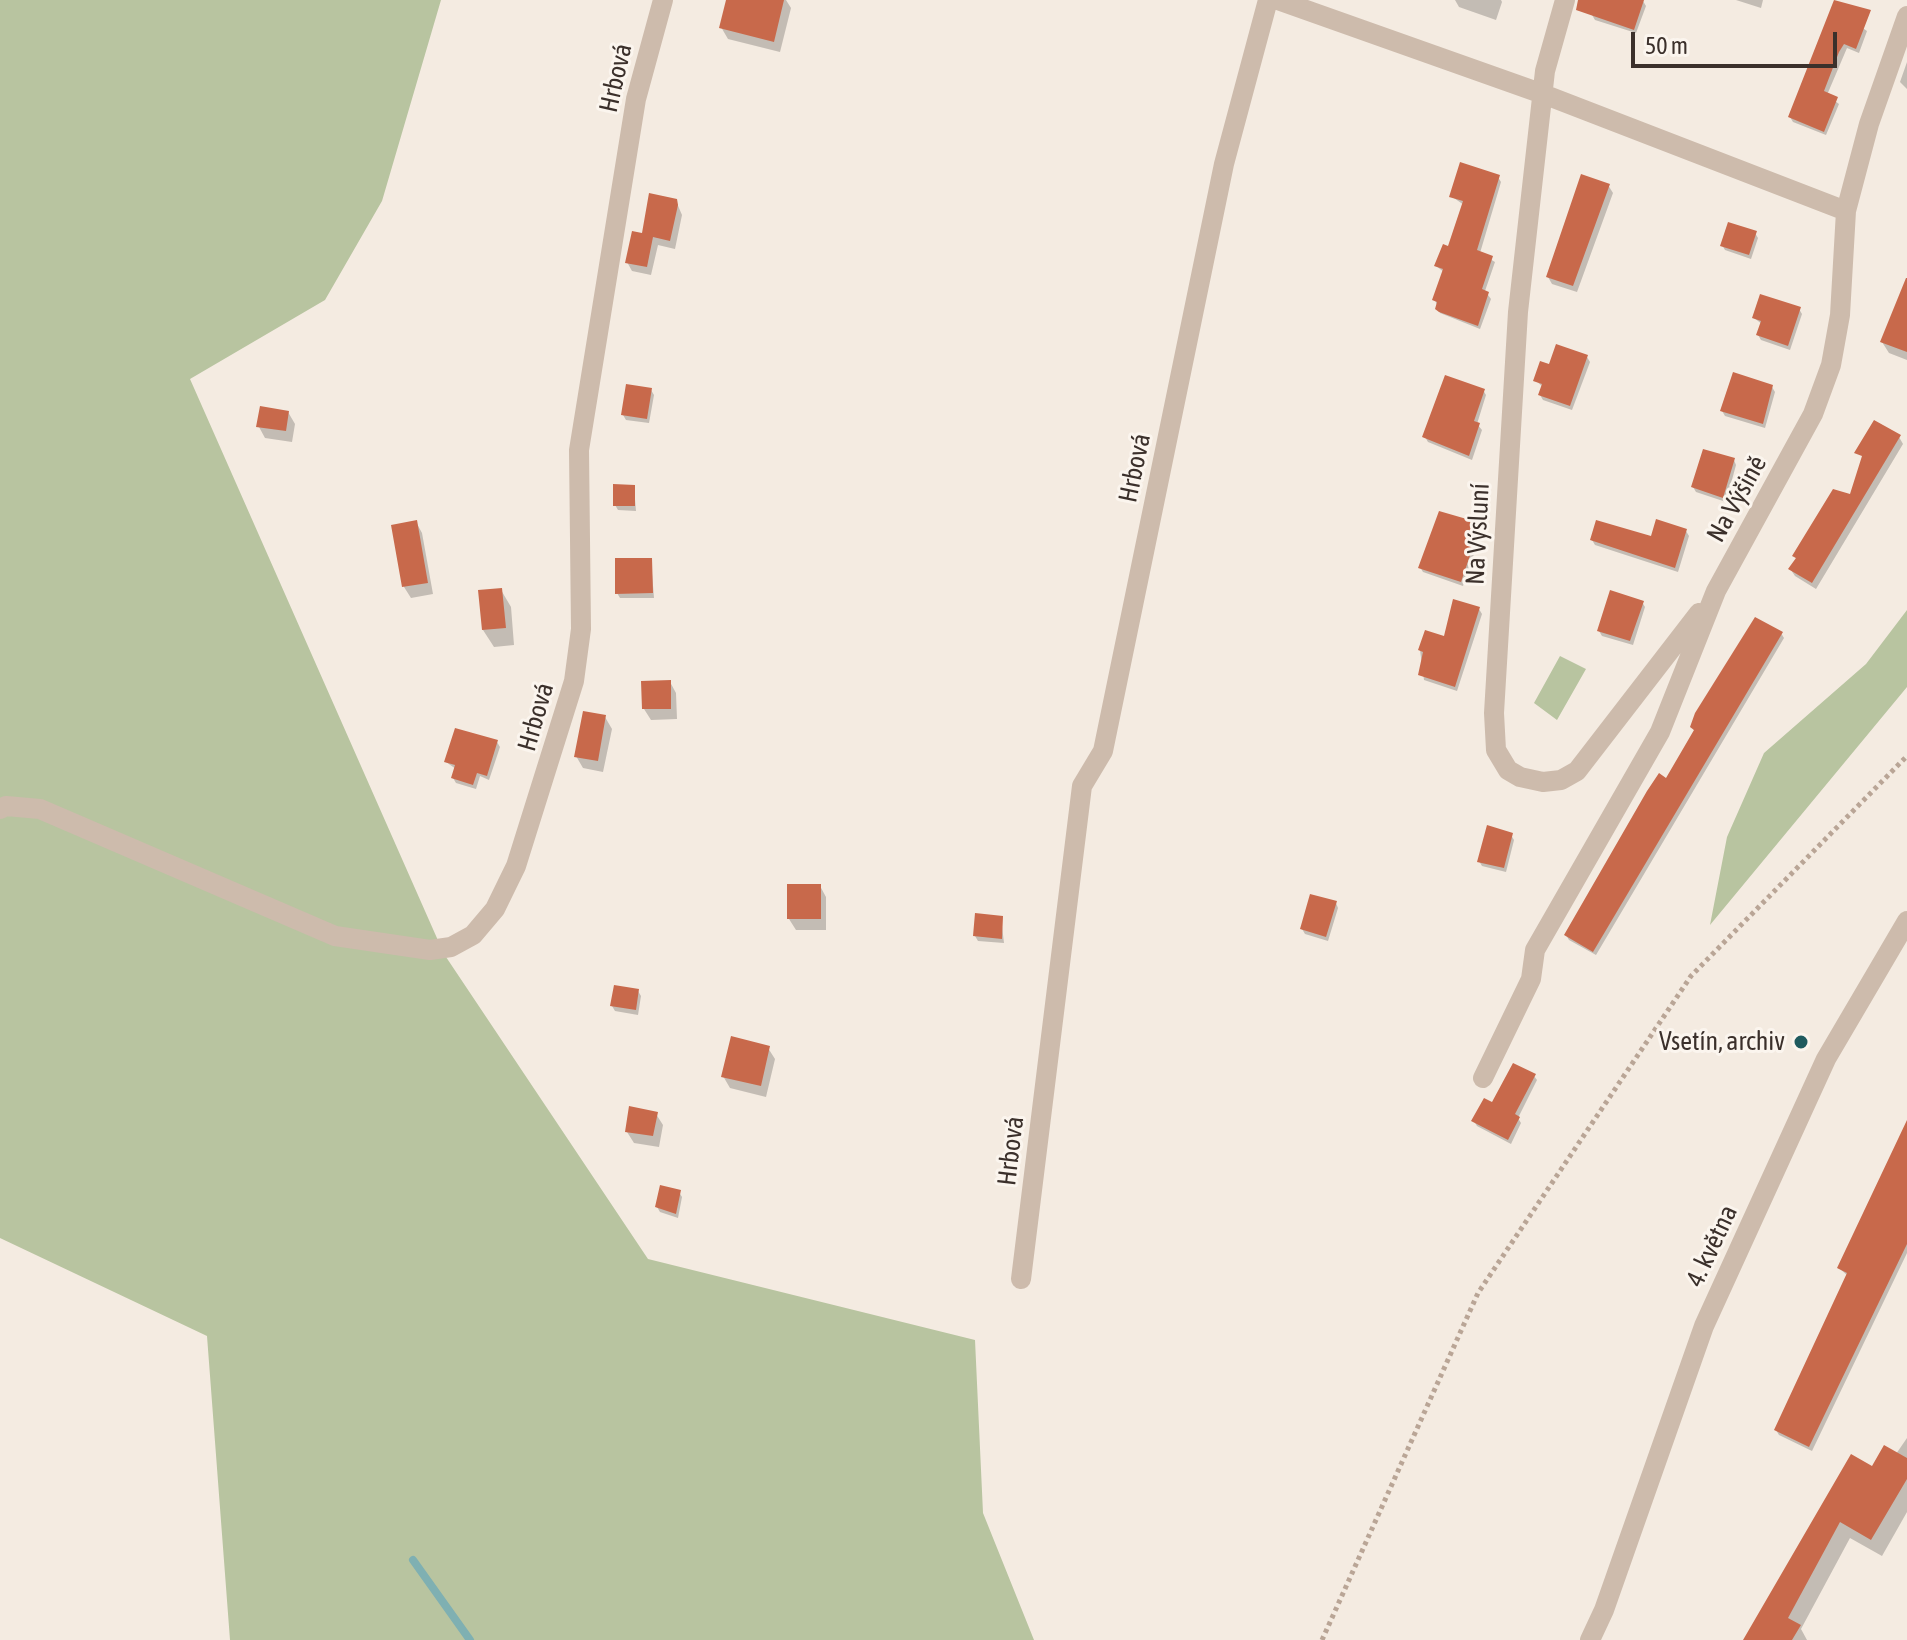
<!DOCTYPE html>
<html>
<head>
<meta charset="utf-8">
<style>
	body { margin:0 }
	#map { position:relative; width:1907px; height:1640px; overflow:hidden; background:#f4ebe1; font-family:"Asap Condensed",sans-serif }
	canvas { display:block }
	.scale { position:absolute; left:1631px; top:32px; width:206px; height:36px; box-sizing:border-box; border:4px solid #3b302b; border-top:0; padding-left:10px; font-size:24px; line-height:28px; white-space:nowrap; color:#3b302b; -webkit-text-stroke:6px #fbf5ee; paint-order:stroke }
</style>
</head>
<body>
<div id="map">
<canvas width="1907" height="1640"></canvas>
<div class="scale">50 m</div>
</div>
<script>
const g = document.querySelector('canvas').getContext('2d');
g.lineJoin = 'round';
function fill(path, color) {
  g.fillStyle = color;
  g.fill(path, 'evenodd');
}
function shape(rows) {
  const path = new Path2D();
  for (const r of rows) {
    path.moveTo(r[0], r[1]);
    for (let i = 2; i < r.length; i += 2) path.lineTo(r[i], r[i + 1]);
  }
  return path;
}
function stroke(path, color, width, dash) {
  g.strokeStyle = color;
  g.lineWidth = width;
  g.lineCap = dash ? 'butt' : 'round';
  g.setLineDash(dash || []);
  g.stroke(path);
}
function write(font, color, halo, rows, align = 'center') {
  g.font = font + ' "Asap Condensed",sans-serif';
  g.lineWidth = 6;
  g.setLineDash([]);
  g.textBaseline = 'middle';
  g.strokeStyle = halo;
  g.fillStyle = color;
  for (const [text, x, y, turn = 0] of rows) {
    g.save();
    g.translate(x, y);
    g.rotate((+turn || 0) * Math.PI / 180);
    g.textAlign = isNaN(turn) ? turn : align;
    if (halo) g.strokeText(text, 0, 0);
    g.fillText(text, 0, 0);
    g.restore();
  }
}
const green = shape([
	[0,0,441,0,382,201,325,300,190,379,444,954,648,1259,975,1340,983,1513,1034,1640,230,1640,207,1336,0,1238],
	[1907,610,1907,687,1710,925,1727,837,1764,753,1866,664],
	[1560,656,1586,669,1557,720,1534,703]
]);
const shadow = shape([
	[729,0,786,0,791,8,780,52,728,39,721,27],
	[1455,0,1501,0,1502,2,1496,20,1459,7],
	[1597,0,1643,1,1646,6,1636,33,1595,20,1592,15],
	[1736,0,1763,0,1761,8],
	[1833,8,1867,31,1859,53,1847,48,1827,95,1839,104,1826,135,1793,122,1790,117],
	[1907,62,1907,89,1900,82],
	[1498,177,1501,182,1480,253,1495,262,1485,291,1491,299,1480,329,1440,313,1435,300,1444,272,1436,266,1450,248,1464,205,1451,196],
	[1608,185,1613,193,1577,292,1552,284,1548,277],
	[676,201,682,215,675,249,658,245,651,275,632,271,627,262,643,235],
	[1755,233,1758,238,1751,259,1725,250,1722,245],
	[1799,309,1802,314,1790,350,1761,340,1758,335,1762,324,1754,318],
	[1907,316,1907,360,1889,353,1882,342],
	[1587,357,1590,362,1572,410,1543,400,1540,395,1543,387,1535,380,1550,367],
	[1772,387,1775,392,1765,428,1725,416,1722,411],
	[651,390,654,395,649,423,626,420,623,415],
	[1483,390,1486,395,1477,424,1482,430,1472,460,1428,442,1425,437],
	[288,412,295,424,292,442,265,438,259,427],
	[1899,437,1903,444,1816,589,1795,576,1791,570,1797,560,1794,556,1852,497],
	[1734,460,1736,465,1726,502,1696,492,1693,487],
	[634,487,636,511,618,510,615,505],
	[416,522,422,533,433,594,411,598,404,587,393,526],
	[1475,524,1477,545,1463,586,1423,572,1420,567],
	[1686,531,1689,536,1678,572,1595,545,1592,540,1652,539],
	[651,560,654,598,620,598,617,593],
	[501,590,511,607,514,645,494,647,483,630,481,592],
	[1642,602,1645,607,1633,645,1602,636,1599,631],
	[1479,609,1482,614,1457,691,1424,680,1420,650,1445,639],
	[1781,633,1784,638,1596,955,1569,940,1566,935,1667,780,1695,732,1692,727],
	[670,682,676,693,677,719,651,720,644,709],
	[605,717,612,729,603,772,583,768,576,756],
	[497,742,500,747,489,780,480,776,476,789,456,783,453,778,456,769,446,762],
	[1511,835,1514,840,1506,872,1482,866,1479,861],
	[820,886,826,897,826,930,796,930,789,919],
	[1336,903,1338,908,1328,941,1305,934,1302,929],
	[1001,918,1004,943,978,941,975,936],
	[638,991,641,996,638,1015,615,1011,612,1006],
	[768,1048,775,1059,766,1097,730,1088,723,1076],
	[1534,1076,1537,1080,1518,1118,1521,1123,1511,1144,1477,1126,1474,1121,1492,1105],
	[656,1114,663,1125,659,1147,634,1143,627,1132],
	[1907,1125,1907,1253,1812,1451,1779,1435,1776,1430,1848,1276,1839,1268],
	[679,1192,682,1197,678,1218,660,1212,657,1207],
	[1907,1438,1907,1512,1882,1556,1850,1538,1801,1629,1807,1640,1745,1640,1873,1469,1896,1454]
]);
const stream = shape([
	[413,1560,470,1640]
]);
const building = shape([
	[726,0,784,0,774,42,719,28],
	[1578,0,1644,0,1634,30,1576,10],
	[1834,0,1871,10,1856,49,1844,44,1839,52,1824,91,1838,97,1824,132,1788,117],
	[1460,162,1500,175,1477,250,1493,256,1482,289,1489,292,1478,326,1439,312,1435,309,1437,302,1432,300,1443,269,1434,266,1443,244,1448,246,1463,201,1449,197],
	[1581,174,1610,184,1573,286,1546,277],
	[649,193,677,199,678,205,670,241,653,237,647,267,625,263,632,231,642,233],
	[1728,222,1757,231,1749,255,1720,246],
	[1906,278,1907,278,1907,352,1880,342],
	[1760,294,1801,307,1788,346,1756,335,1761,321,1752,318],
	[1556,344,1588,355,1570,406,1538,395,1542,384,1533,381,1540,361,1549,364],
	[1733,372,1773,385,1763,424,1720,411],
	[1445,375,1485,389,1474,421,1480,423,1469,456,1422,437],
	[626,384,652,388,647,419,621,415],
	[260,406,289,411,286,431,256,427],
	[1874,420,1901,435,1812,583,1788,569,1796,558,1792,556,1833,489,1850,494,1862,456,1854,453],
	[1703,449,1735,458,1723,498,1691,487],
	[613,484,635,485,635,506,613,506],
	[1439,511,1477,522,1472,537,1476,538,1461,582,1418,568],
	[1656,519,1687,529,1675,568,1590,540,1596,520,1651,536],
	[417,520,428,583,402,587,391,525],
	[615,558,652,558,653,593,615,594],
	[502,588,506,628,482,630,478,590],
	[1610,590,1644,601,1630,641,1597,631],
	[1453,599,1480,607,1455,687,1418,675,1423,652,1418,650,1425,630,1444,636],
	[1755,617,1783,632,1593,952,1564,935,1647,791,1659,773,1666,778,1694,730,1690,727,1695,713],
	[671,680,671,709,642,709,641,681],
	[583,711,606,715,598,761,574,757],
	[455,728,498,740,487,776,477,773,473,785,451,778,455,765,444,762],
	[1487,825,1513,833,1504,868,1477,862],
	[787,884,821,884,821,919,787,919],
	[1310,894,1337,901,1326,937,1300,929],
	[975,913,1003,916,1002,939,973,936],
	[614,985,639,989,636,1010,610,1006],
	[731,1036,770,1046,761,1086,721,1077],
	[1513,1063,1536,1074,1515,1114,1520,1117,1508,1140,1471,1121,1484,1098,1492,1102],
	[629,1106,658,1112,653,1136,625,1132],
	[1907,1120,1907,1244,1809,1447,1774,1430,1847,1273,1837,1268],
	[660,1185,681,1190,676,1214,655,1207],
	[1884,1445,1907,1458,1907,1479,1871,1540,1840,1522,1788,1618,1801,1625,1792,1640,1743,1640,1851,1454,1872,1466]
]);
const path = shape([
	[1322,1640,1478,1293,1691,976,1907,756]
]);
const minor = shape([
	[1278,0,1543,94,1846,211],
	[1565,0,1545,71,1518,312,1494,713,1496,750,1508,770,1520,777,1543,782,1561,780,1577,771,1699,613],
	[0,809,6,806,40,809,335,936,430,950,451,947,473,935,495,909,516,866,574,681,581,629,579,450,636,99,663,0],
	[1483,1078,1531,979,1535,950,1660,732,1716,591,1813,414,1831,365,1840,315,1846,211,1869,124,1907,16],
	[1021,1279,1082,786,1103,751,1224,164,1268,0],
	[1590,1640,1604,1610,1704,1326,1826,1059,1907,921]
]);
const markers = [
	[1801,1042,8,"#1f5a5e"]
];
const streetNames = [
	["Hrbová",616,78,-77],
	["Hrbová",1135,468,-78],
	["Na Výšině",1737,499,-61],
	["Na Výsluní",1478,534,-87],
	["Hrbová",536,717,-74],
	["Hrbová",1011,1151,-83],
	["4. května",1712,1246,-65]
];
const poiNames = [
	["Vsetín, archiv",1785,1042]
];
fill(green, '#b8c4a0');
fill(shadow, '#0003');
stroke(stream, '#7fb0b2', 8);
fill(building, '#c8694b');
stroke(path, '#b9a596', 5, [4, 4]);
stroke(minor, '#cdbbac', 20);
for (const [x, y, r, color] of markers) {
  const dot = new Path2D();
  dot.arc(x, y, r, 0, 2 * Math.PI);
  g.fillStyle = color;
  g.fill(dot);
  stroke(dot, '#fbf5ee', 3);
}
write('26px', '#3b302b', '#fbf5ee', streetNames);
write('26px', '#3b302b', '#fbf5ee', poiNames, 'right');
</script>
</body>
</html>
